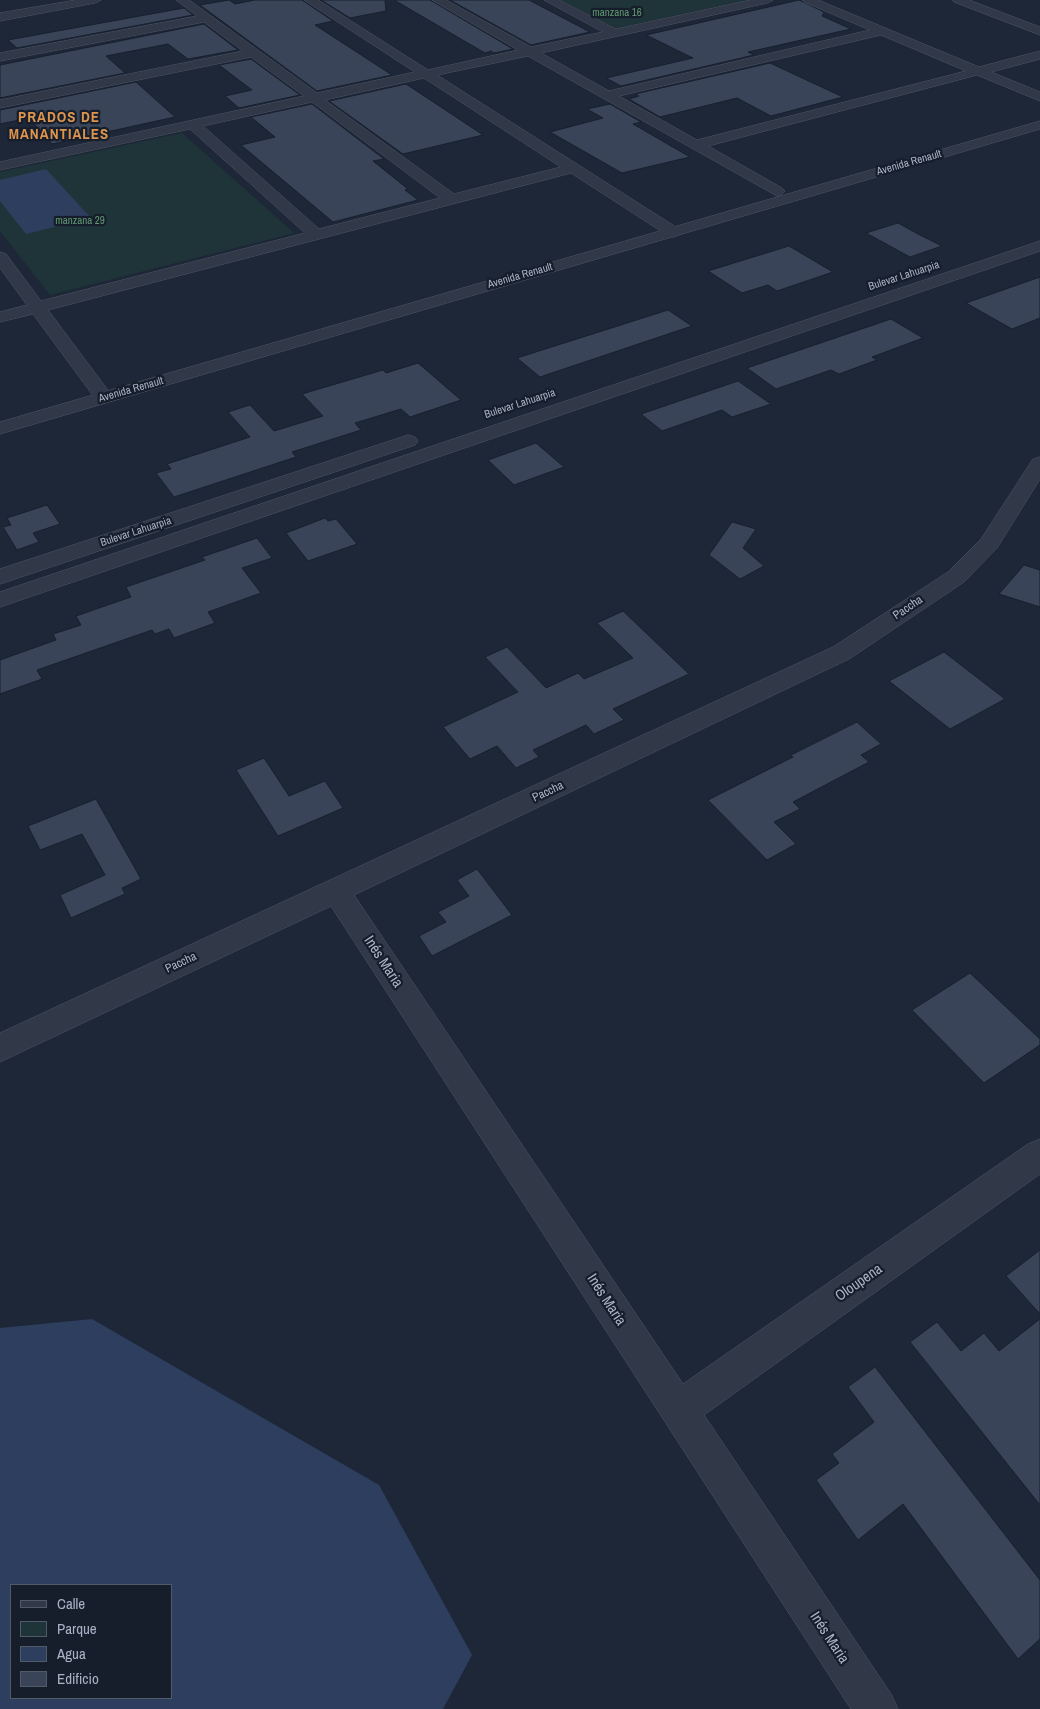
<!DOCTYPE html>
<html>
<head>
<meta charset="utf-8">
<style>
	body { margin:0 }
	#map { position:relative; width:1040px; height:1709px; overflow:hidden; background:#1d2737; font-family:"Archivo Narrow",sans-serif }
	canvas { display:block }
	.legend { position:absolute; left:10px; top:1584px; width:162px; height:115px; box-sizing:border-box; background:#161e2c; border:1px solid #515a69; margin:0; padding:6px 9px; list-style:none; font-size:15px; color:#aab3c5 }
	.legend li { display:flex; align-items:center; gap:10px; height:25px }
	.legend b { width:25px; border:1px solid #515a69 }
</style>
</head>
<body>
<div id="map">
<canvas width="1040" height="1709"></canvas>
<ul class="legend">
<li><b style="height:6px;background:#313948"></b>Calle</li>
<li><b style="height:14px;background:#1f3438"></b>Parque</li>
<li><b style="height:14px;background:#2d3e5e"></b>Agua</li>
<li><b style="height:14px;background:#394458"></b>Edificio</li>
</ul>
</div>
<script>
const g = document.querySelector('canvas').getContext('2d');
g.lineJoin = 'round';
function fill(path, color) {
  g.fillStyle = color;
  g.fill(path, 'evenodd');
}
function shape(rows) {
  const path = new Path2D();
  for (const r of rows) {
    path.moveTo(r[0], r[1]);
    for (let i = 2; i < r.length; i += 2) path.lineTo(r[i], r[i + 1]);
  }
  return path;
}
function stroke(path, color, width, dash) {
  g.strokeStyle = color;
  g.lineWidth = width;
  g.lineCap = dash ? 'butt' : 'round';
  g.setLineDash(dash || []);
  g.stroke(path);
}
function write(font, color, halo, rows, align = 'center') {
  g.font = font + ' "Archivo Narrow",sans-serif';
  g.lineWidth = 4.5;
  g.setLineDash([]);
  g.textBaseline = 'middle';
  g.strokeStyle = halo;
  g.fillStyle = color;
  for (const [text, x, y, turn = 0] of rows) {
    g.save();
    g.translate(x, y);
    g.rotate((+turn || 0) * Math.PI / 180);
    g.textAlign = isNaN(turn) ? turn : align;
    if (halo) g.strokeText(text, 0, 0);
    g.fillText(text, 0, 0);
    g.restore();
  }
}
const green = shape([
	[561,0,748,0,616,28],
	[182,133,294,233,50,295,0,231,0,172]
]);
const water = shape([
	[46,169,91,218,26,234,0,201,0,180],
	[92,1319,379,1485,472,1655,443,1709,0,1709,0,1328],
	[171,1585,171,1698,11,1698,11,1585]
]);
const building = shape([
	[229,0,235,4,255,0,302,0,333,21,315,25,392,75,317,91,200,5,229,0],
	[321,0,385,0,386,11,350,18,321,0],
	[394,0,430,0,513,49,494,53,491,51,485,53,394,0],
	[450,0,529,0,590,32,531,45,450,0],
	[799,0,824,12,822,16,851,29,748,52,754,55,621,86,606,78,693,58,646,35,799,0],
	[184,8,193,15,17,48,8,40,184,8],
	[204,24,238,50,188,59,168,44,106,56,125,73,0,98,0,65,204,24],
	[251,59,300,95,239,108,225,96,252,90,219,65,251,59],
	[770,63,843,97,771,116,737,98,660,117,629,99,639,96,635,94,770,63],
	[136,82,175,117,52,144,29,118,0,124,0,110,136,82],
	[406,84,453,115,483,135,403,154,329,101,406,84],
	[312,104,384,159,373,161,408,189,405,190,418,200,333,222,241,145,275,137,251,117,312,104],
	[610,104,641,122,633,124,690,157,622,173,550,132,603,118,587,109,610,104],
	[898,223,918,234,942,246,910,257,866,233,898,223],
	[789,246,833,272,777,291,768,285,742,293,708,271,789,246],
	[1040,277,1040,318,1012,329,966,303,1040,277],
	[668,310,692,326,540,377,517,358,668,310],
	[891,319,923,338,872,357,877,360,839,374,831,370,776,389,747,368,891,319],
	[418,363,461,400,410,417,401,409,355,423,361,430,292,452,296,457,174,497,156,473,171,469,167,464,250,437,228,412,250,405,274,431,323,416,302,394,383,370,386,373,418,363],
	[738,381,771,404,732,417,722,410,662,431,641,414,738,381],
	[536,443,564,467,514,485,488,460,536,443],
	[47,505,60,524,33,533,39,542,17,550,3,527,11,525,7,518,47,505],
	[325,518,328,521,336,519,357,544,308,561,286,533,325,518],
	[732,522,756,529,743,548,764,566,740,579,709,555,732,522],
	[257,538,272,558,242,568,261,593,208,612,215,623,174,638,169,629,155,634,152,630,37,670,42,679,0,694,0,660,56,640,53,634,81,625,76,616,131,597,126,587,205,560,202,557,257,538],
	[1024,565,1040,570,1040,607,999,594,1024,565],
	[623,611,689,674,613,709,624,720,594,734,586,725,533,750,539,757,516,768,497,746,470,759,443,727,518,692,485,657,507,647,546,688,578,673,584,679,633,658,597,623,623,611],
	[944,652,1005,699,950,729,889,681,944,652],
	[857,722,881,744,861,755,869,762,793,802,800,809,774,822,796,844,767,860,708,800,793,757,791,755,857,722],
	[264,758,289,796,325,781,343,808,278,836,236,770,264,758],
	[96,799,141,879,122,888,125,894,71,918,60,895,105,875,82,834,40,850,28,826,96,799],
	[477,869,512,915,432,956,419,936,446,922,438,912,469,896,457,880,477,869],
	[970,973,1040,1039,1040,1045,984,1083,912,1010,970,973],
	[1040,1250,1040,1314,1006,1276,1040,1250],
	[1040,1319,1040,1505,910,1342,937,1322,961,1351,984,1333,999,1351,1040,1319],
	[875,1367,1040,1580,1040,1639,1018,1659,903,1504,858,1540,816,1480,839,1463,832,1454,874,1422,848,1387,875,1367]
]);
const minor = shape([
	[76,0,101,0,95,3,0,21,0,13,76,0],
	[176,0,189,0,317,93,415,72,304,0,318,0,428,70,518,50,432,0,446,0,531,47,603,32,544,0,559,0,616,29,751,0,773,0,767,3,541,53,609,91,870,30,804,2,802,0,818,0,979,67,1040,51,1040,59,991,72,1040,92,1040,101,977,75,708,146,782,188,785,191,782,194,777,196,528,56,437,75,679,229,681,232,679,235,673,237,667,235,571,173,48,310,113,397,111,401,104,403,97,401,33,314,0,322,0,312,27,305,0,268,0,252,6,254,41,301,305,233,190,129,0,170,0,162,304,96,251,57,0,108,0,100,243,51,204,22,0,61,0,53,197,16,176,0],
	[881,35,966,71,697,140,619,96,881,35],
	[424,78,561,167,454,194,325,100,424,78],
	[312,102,440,198,319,229,203,126,312,102],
	[952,0,969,0,1040,27,1040,35,954,2,952,0],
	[1040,241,1040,251,0,607,0,592,1040,241],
	[408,435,415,437,418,441,415,445,0,584,0,569,408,435],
	[1040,457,1040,479,997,548,964,582,849,659,354,895,683,1384,1028,1144,1040,1139,1040,1174,704,1415,891,1694,898,1709,851,1709,331,906,0,1062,0,1033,833,647,948,572,981,539,1033,459,1040,457]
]);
const tertiary = shape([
	[1040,121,1040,129,0,434,0,422,1040,121]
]);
const farParknames = [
	["manzana 16",617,13],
	["manzana 29",80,221]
];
const farStreetnames = [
	["Avenida Renault",909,163,-16],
	["Avenida Renault",520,276,-16],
	["Bulevar Lahuarpia",904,276,-18],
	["Avenida Renault",131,390,-16],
	["Bulevar Lahuarpia",520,404,-18],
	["Bulevar Lahuarpia",136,532,-18]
];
const streetNames = [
	["Paccha",908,608,-34],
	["Paccha",548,792,-25],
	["Paccha",181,963,-25]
];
const farDistrictnames = [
	["PRADOS DE",59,118],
	["MANANTIALES",59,135]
];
const nearStreetnames = [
	["Inés Maria",383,962,57],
	["Oloupena",859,1283,-35],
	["Inés Maria",606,1300,57],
	["Inés Maria",829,1638,57]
];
fill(green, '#1f3438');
fill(water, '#2d3e5e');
fill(building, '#394458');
stroke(building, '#18202e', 1);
stroke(minor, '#4e5666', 1);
stroke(tertiary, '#4e5666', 1);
fill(minor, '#313948');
fill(tertiary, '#313948');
write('11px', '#609770', '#161e2c', farParknames);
write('11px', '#aab3c5', '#161e2c', farStreetnames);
write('12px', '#aab3c5', '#161e2c', streetNames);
g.letterSpacing = '1px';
write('bold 15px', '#dc944e', '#161e2c', farDistrictnames);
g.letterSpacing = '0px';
write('15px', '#aab3c5', '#161e2c', nearStreetnames);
</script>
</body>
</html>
